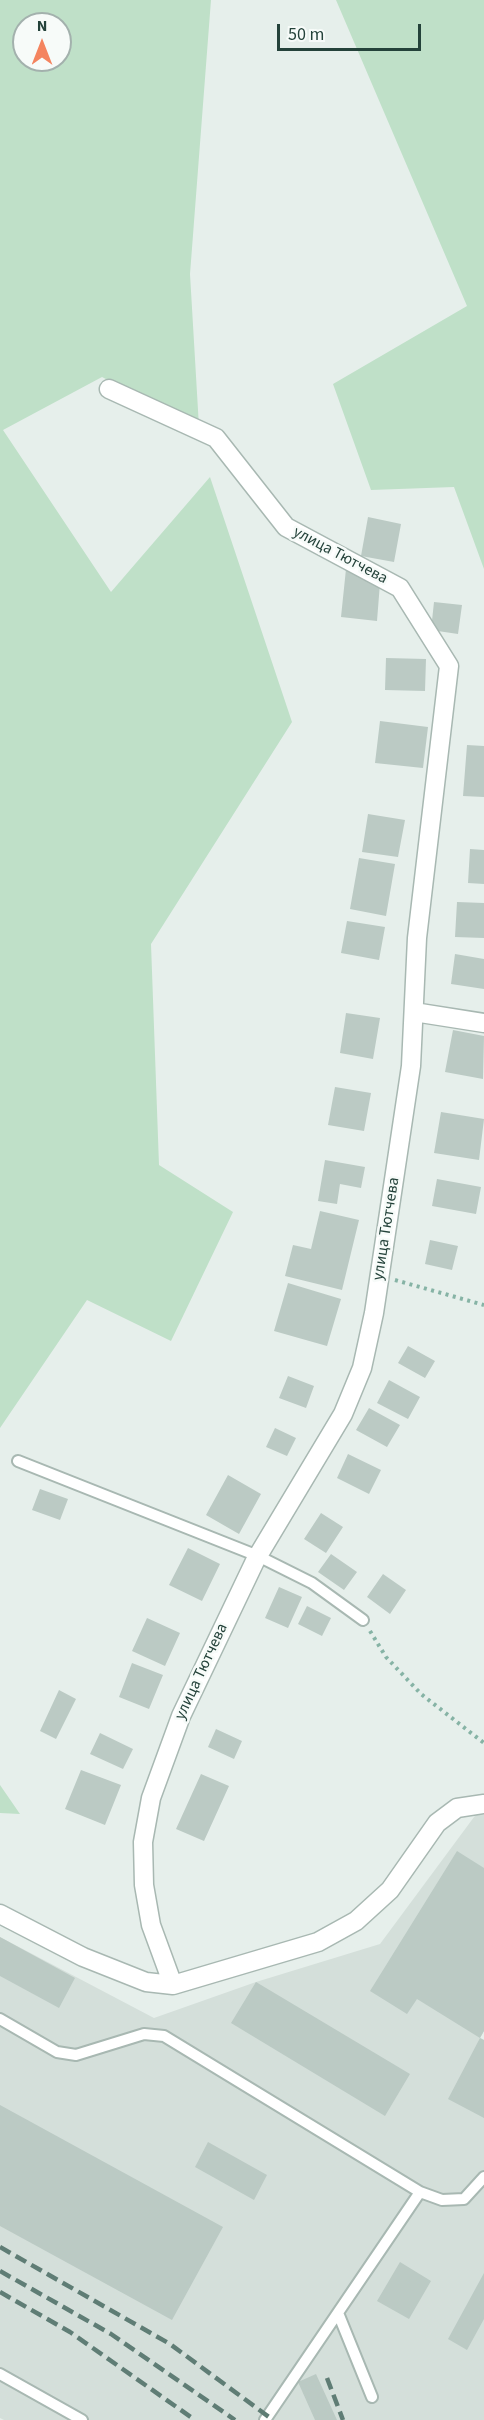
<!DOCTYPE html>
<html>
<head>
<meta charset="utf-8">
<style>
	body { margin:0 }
	#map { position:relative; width:484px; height:2420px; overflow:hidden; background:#e6efeb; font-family:"Source Sans 3",sans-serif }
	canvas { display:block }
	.north { position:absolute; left:12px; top:12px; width:60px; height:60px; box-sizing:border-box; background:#f7fbf9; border:2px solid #a3b1ad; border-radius:50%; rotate:0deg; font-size:16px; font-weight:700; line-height:24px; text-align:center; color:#24423a }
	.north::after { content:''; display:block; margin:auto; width:21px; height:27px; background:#f4845f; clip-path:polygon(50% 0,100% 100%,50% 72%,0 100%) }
	.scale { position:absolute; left:277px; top:24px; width:144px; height:27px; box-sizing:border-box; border:3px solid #24423a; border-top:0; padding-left:8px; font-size:18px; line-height:21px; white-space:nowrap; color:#24423a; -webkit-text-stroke:4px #f7fbf9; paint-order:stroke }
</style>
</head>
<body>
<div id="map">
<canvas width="484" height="2420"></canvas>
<div class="north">N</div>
<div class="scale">50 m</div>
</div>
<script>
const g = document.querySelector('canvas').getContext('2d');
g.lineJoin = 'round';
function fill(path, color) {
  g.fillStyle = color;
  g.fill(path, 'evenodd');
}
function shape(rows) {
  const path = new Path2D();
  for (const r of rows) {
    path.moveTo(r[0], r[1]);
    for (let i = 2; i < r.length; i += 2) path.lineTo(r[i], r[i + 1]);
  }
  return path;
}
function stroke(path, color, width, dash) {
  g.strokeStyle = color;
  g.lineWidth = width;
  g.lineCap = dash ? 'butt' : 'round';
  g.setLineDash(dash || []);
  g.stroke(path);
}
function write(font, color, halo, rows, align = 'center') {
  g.font = font + ' "Source Sans 3",sans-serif';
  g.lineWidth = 5;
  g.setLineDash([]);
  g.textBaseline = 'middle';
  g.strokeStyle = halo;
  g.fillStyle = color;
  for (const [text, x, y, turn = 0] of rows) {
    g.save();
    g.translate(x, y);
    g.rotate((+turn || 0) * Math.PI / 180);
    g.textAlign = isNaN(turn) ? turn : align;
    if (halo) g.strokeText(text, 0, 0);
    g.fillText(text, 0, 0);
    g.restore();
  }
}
const built = shape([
	[477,1813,484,1815,484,2031,480,2038,484,2040,484,2420,4,2420,0,2418,0,1937,154,2018,256,1982,380,1944]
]);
const green = shape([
	[0,0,211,0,190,274,199,427,102,377,3,430,111,592,210,477,292,722,151,944,159,1165,233,1212,171,1341,87,1300,0,1428],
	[24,24,60,24,60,60,24,60],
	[336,0,484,0,484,569,454,487,371,490,333,384,467,306],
	[0,1785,20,1814,0,1813]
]);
const building = shape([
	[368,517,401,524,394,562,361,556],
	[346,569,380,583,377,621,341,617],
	[434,602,462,605,458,634,431,630],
	[386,658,426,659,425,691,385,690],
	[380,721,428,727,423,768,375,763],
	[467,745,484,746,484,797,463,796],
	[368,814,405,820,398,857,362,852],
	[470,849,484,850,484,884,468,883],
	[359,858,395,864,386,916,350,909],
	[457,902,484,903,484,938,455,937],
	[347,921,385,927,379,960,341,953],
	[455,954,484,959,484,989,451,984],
	[346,1013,380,1018,373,1059,340,1053],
	[453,1030,484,1036,483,1079,445,1072],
	[335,1087,371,1093,364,1131,328,1125],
	[441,1112,484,1119,479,1160,434,1153],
	[325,1160,365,1167,361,1188,340,1184,337,1204,318,1201],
	[437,1179,481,1187,476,1214,432,1206],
	[320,1211,359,1220,342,1290,285,1276,293,1245,311,1249],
	[430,1240,458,1246,452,1270,425,1264],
	[288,1283,341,1299,327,1346,274,1331],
	[408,1346,435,1361,425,1378,398,1363],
	[288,1376,314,1386,306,1408,279,1398],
	[389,1380,420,1397,408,1419,377,1403],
	[369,1408,400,1425,387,1447,356,1430],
	[275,1428,296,1438,287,1456,266,1447],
	[348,1454,381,1470,369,1494,337,1478],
	[228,1475,261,1494,239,1534,206,1515],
	[40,1489,68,1499,60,1520,32,1510],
	[321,1513,343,1527,326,1553,304,1539],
	[188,1548,220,1564,202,1601,169,1585],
	[331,1554,357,1572,344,1590,318,1572],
	[383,1574,406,1590,390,1614,367,1597],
	[279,1587,302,1597,288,1628,265,1618],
	[307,1606,331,1618,322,1636,298,1624],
	[147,1618,180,1633,165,1666,132,1651],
	[132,1663,163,1675,149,1709,119,1697],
	[59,1690,76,1699,56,1739,40,1731],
	[216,1729,242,1741,234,1759,208,1747],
	[100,1733,133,1749,123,1769,90,1754],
	[81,1770,121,1785,105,1825,65,1809],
	[201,1774,229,1786,204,1841,176,1829],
	[457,1851,484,1868,484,2031,480,2038,417,1999,407,2014,370,1991],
	[0,1937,75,1978,59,2008,0,1976],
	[256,1982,410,2074,385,2116,231,2023],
	[480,2038,484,2040,484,2118,448,2099],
	[0,2105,223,2227,172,2320,0,2226],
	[208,2142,267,2175,254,2200,195,2167],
	[400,2262,431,2281,409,2319,377,2301],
	[484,2273,484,2319,467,2350,448,2339],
	[316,2374,337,2420,315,2420,298,2382]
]);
const path = shape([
	[395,1280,484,1305],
	[370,1631,386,1657,421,1694,484,1743]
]);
const service = shape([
	[18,1461,258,1556,312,1583,363,1620],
	[0,2019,57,2052,76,2055,144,2034,164,2036,420,2192,442,2200,464,2199,484,2177],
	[338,2313,372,2397],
	[0,2374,82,2420],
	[265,2420,420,2192]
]);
const minor = shape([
	[109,389,216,438,286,527,400,588,449,666,417,938,411,1066,374,1313,362,1368,343,1414,256,1559,181,1716,151,1798,143,1842,144,1885,151,1925,173,1985],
	[414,1012,484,1023],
	[0,1914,83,1957,146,1982,173,1985,318,1942,356,1921,390,1890,437,1823,457,1808,484,1804]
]);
const rail = shape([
	[0,2247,170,2344,273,2420],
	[0,2271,111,2334,235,2420],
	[0,2292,70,2332,195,2420],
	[327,2378,343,2420]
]);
const streetNames = [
	["улица Тютчева",340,556,28],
	["улица Тютчева",387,1229,-81],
	["улица Тютчева",202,1672,-65]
];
fill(built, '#d4dfda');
fill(green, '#bfe0c8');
fill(building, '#bbcac4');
stroke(service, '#a8b8b2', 14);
stroke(minor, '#a8b8b2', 21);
stroke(path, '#86b3a5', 4, [3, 4.5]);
stroke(service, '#fff', 10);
stroke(minor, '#fff', 18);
stroke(rail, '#5f7d75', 4.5, [12, 6]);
write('16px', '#24423a', '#f7fbf9', streetNames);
</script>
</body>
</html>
